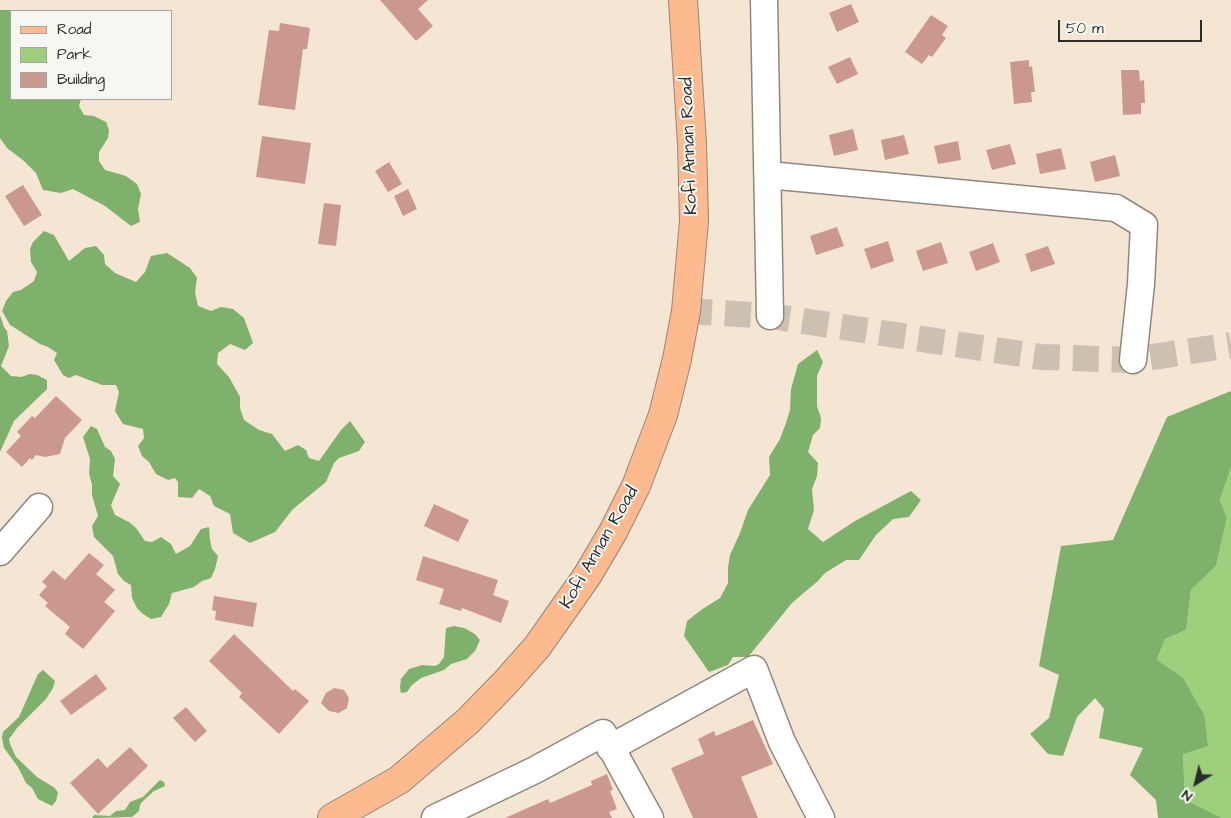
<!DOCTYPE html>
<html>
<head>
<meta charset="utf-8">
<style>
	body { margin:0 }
	#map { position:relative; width:1231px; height:818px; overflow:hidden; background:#f4e6d3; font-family:"Architects Daughter",sans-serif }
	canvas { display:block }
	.legend { position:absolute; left:10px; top:10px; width:162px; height:90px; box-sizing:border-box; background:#f6f6f2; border:1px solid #a5a5a2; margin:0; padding:6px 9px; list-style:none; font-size:15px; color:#2b2b2b }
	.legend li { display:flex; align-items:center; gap:10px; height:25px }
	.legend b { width:25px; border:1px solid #a5a5a2 }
	.north { position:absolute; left:1171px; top:758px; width:50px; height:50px; -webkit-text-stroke:4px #f6f6f2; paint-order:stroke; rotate:216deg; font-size:14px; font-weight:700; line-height:20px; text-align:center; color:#2b2b2b }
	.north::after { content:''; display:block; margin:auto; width:18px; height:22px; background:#2b2b2b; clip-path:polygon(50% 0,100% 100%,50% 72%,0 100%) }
	.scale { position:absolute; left:1058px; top:20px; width:144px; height:22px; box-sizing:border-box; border:2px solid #2b2b2b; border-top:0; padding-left:6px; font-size:15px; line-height:18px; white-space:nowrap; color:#2b2b2b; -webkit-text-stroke:4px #f6f6f2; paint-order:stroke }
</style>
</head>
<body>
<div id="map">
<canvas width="1231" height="818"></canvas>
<ul class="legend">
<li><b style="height:6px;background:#fcba8e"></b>Road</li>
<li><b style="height:14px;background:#9ecf7d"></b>Park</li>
<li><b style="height:14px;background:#cb988e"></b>Building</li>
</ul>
<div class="north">N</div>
<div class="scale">50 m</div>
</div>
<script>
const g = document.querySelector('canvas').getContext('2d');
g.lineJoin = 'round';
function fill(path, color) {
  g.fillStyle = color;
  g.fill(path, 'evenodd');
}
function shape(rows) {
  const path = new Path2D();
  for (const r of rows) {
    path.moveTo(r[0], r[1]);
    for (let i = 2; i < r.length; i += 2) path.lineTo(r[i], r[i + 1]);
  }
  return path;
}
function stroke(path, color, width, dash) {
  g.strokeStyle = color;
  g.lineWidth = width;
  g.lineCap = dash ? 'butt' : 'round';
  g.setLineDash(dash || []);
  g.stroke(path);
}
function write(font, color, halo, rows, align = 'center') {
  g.font = font + ' "Architects Daughter",sans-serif';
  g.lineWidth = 4;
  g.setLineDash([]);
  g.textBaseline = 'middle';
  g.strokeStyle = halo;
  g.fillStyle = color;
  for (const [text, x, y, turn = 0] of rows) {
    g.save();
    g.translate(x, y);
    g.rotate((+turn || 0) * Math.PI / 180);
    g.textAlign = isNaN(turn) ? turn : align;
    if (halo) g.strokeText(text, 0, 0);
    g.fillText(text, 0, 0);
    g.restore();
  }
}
const green = shape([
	[1231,467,1231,818,1222,818,1185,801,1183,754,1157,661,1165,639,1186,630,1191,590,1216,566,1227,518,1220,500]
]);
const forest = shape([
	[0,10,15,10,16,11,11,11,11,99,81,99,79,106,84,115,94,116,106,122,109,130,108,138,99,152,99,161,105,170,126,176,137,184,141,194,138,209,140,222,131,226,105,206,73,189,61,193,43,190,36,173,24,161,7,148,0,138],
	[44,231,54,235,69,261,85,248,96,246,104,255,105,264,115,273,136,282,145,272,151,256,167,253,190,268,197,278,195,292,198,306,211,311,221,307,233,309,244,318,253,343,245,350,230,344,218,353,217,364,229,377,240,397,240,408,244,420,259,430,272,434,285,451,298,445,306,450,309,458,319,461,341,430,350,421,365,442,359,451,339,458,334,463,326,482,293,509,275,532,250,543,233,533,230,514,214,506,210,496,199,489,192,498,178,497,178,482,175,478,168,480,156,474,149,462,142,456,138,446,144,438,143,429,123,424,115,411,119,392,116,385,102,385,76,375,69,378,63,375,54,360,57,353,48,347,40,344,10,325,2,311,6,301,13,292,21,290,34,281,37,272,31,262,30,249,33,242],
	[0,315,4,327,7,331,9,346,1,366,11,376,21,377,30,374,37,375,47,380,47,389,14,421,0,452],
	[817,350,823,362,817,376,817,406,821,418,820,428,813,435,808,452,818,463,817,476,812,489,814,510,808,529,823,542,855,521,911,491,921,500,909,517,893,519,876,535,859,560,846,560,825,573,818,581,806,591,792,603,748,657,733,657,728,665,709,672,684,636,687,621,701,610,720,598,728,583,728,568,730,555,740,533,748,510,770,475,769,457,780,439,786,423,790,410,791,389,798,364],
	[1231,391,1231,467,1220,500,1227,518,1216,566,1191,590,1186,630,1165,639,1157,660,1183,678,1204,715,1208,746,1183,754,1185,800,1222,818,1158,818,1156,800,1130,775,1143,748,1099,738,1104,709,1095,698,1077,717,1063,756,1048,754,1030,734,1049,718,1059,675,1039,666,1061,546,1113,540,1167,417],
	[91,426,97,429,105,447,111,451,115,459,113,476,120,484,111,505,115,515,129,522,136,528,145,541,152,542,161,537,171,544,176,554,190,546,201,529,209,527,210,540,212,549,218,556,215,569,211,578,202,581,194,587,172,593,169,604,161,617,151,619,143,614,137,608,132,598,131,585,124,581,118,574,113,556,94,537,92,526,98,516,92,495,92,485,89,473,90,459,83,437],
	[454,626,464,628,475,634,480,640,475,651,467,659,451,664,444,670,421,678,412,685,407,692,401,693,400,687,401,679,409,669,422,665,435,666,439,664,444,657,446,628],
	[43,670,55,681,53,688,46,699,17,728,9,739,10,744,16,757,37,777,55,788,58,793,56,801,52,806,38,799,32,788,26,783,18,767,4,748,2,738,3,732,19,717,38,674],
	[160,780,164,782,165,786,154,791,142,802,140,805,139,811,132,817,92,818,94,815,110,816,116,811,125,810,130,802,143,797]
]);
const building = shape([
	[380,0,428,0,418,9,433,26,416,41],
	[851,4,859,22,837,32,829,13],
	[931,15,948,26,942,35,946,38,932,57,929,55,922,64,905,52],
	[280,23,310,28,307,49,303,49,295,110,258,105,269,30,279,31],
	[850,57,858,74,837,84,828,67],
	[1029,60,1029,67,1032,66,1035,92,1031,92,1032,102,1014,104,1010,62],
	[1121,70,1139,70,1140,81,1144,80,1145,103,1141,103,1141,114,1123,115],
	[853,129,858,150,834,156,829,135],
	[904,135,909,154,885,160,881,140],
	[262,136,311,143,305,184,256,177],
	[958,141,961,160,938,164,934,146],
	[1010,144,1016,164,992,170,986,150],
	[1061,148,1066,169,1040,174,1036,154],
	[1115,155,1120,176,1095,182,1090,162],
	[389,162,402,184,388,192,375,171],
	[23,185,42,215,24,226,5,196],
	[408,189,417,209,403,216,394,196],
	[324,203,341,205,336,246,318,244],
	[837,227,844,246,816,255,810,236],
	[888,241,894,261,871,269,864,249],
	[941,242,948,263,923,271,916,251],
	[993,243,1000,262,976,271,969,252],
	[1048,246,1055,264,1031,272,1025,254],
	[56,396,82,420,65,438,60,454,45,457,36,455,32,460,30,458,22,467,6,452,21,436,17,432,32,416,35,418],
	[434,504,469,520,458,542,424,526],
	[89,553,104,565,96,574,115,590,104,602,115,611,83,649,65,634,70,627,45,606,48,603,39,595,47,586,42,582,53,570,65,580],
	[423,556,498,580,493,595,509,601,501,623,462,608,461,611,439,604,444,589,416,580],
	[214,596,257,603,253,627,215,620,216,611,212,610],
	[234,634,293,691,295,689,309,701,279,734,239,697,242,693,209,661],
	[96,674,107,689,71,715,60,701],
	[334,688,344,690,349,698,347,708,339,713,329,711,321,703,326,693],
	[186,707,207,731,195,742,173,718],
	[753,720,773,764,741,777,758,818,693,818,671,768,704,754,698,739,714,731,716,736],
	[130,747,148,766,98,814,70,783,98,758,107,768],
	[607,774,613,790,610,791,617,809,609,812,612,818,505,818,548,799,550,803,592,785,591,781]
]);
const minorTunnel = shape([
	[686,311,770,316,1041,357,1133,360,1231,345]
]);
const minor = shape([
	[764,0,770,316],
	[768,175,1116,208,1144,225,1141,284,1133,360],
	[0,552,39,507],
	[610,748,754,669,782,742,821,818],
	[435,818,535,770,603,733,650,818]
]);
const major = shape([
	[332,818,399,780,468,721,505,683,537,647,587,576,613,532,636,486,663,415,677,359,686,311,694,221,692,144,683,0]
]);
const streetNames = [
	["Kofi Annan Road",690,146,-92],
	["Kofi Annan Road",600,548,-60]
];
fill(green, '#9ecf7d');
fill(forest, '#7eb26c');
fill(building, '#cb988e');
stroke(minorTunnel, '#ccc1b1', 26, [26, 13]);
stroke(minor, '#90887f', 29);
stroke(major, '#90887f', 30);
stroke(minor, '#fff', 26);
stroke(major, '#fcba8e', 28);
write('18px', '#2b2b2b', '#f6f6f2', streetNames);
</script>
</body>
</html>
